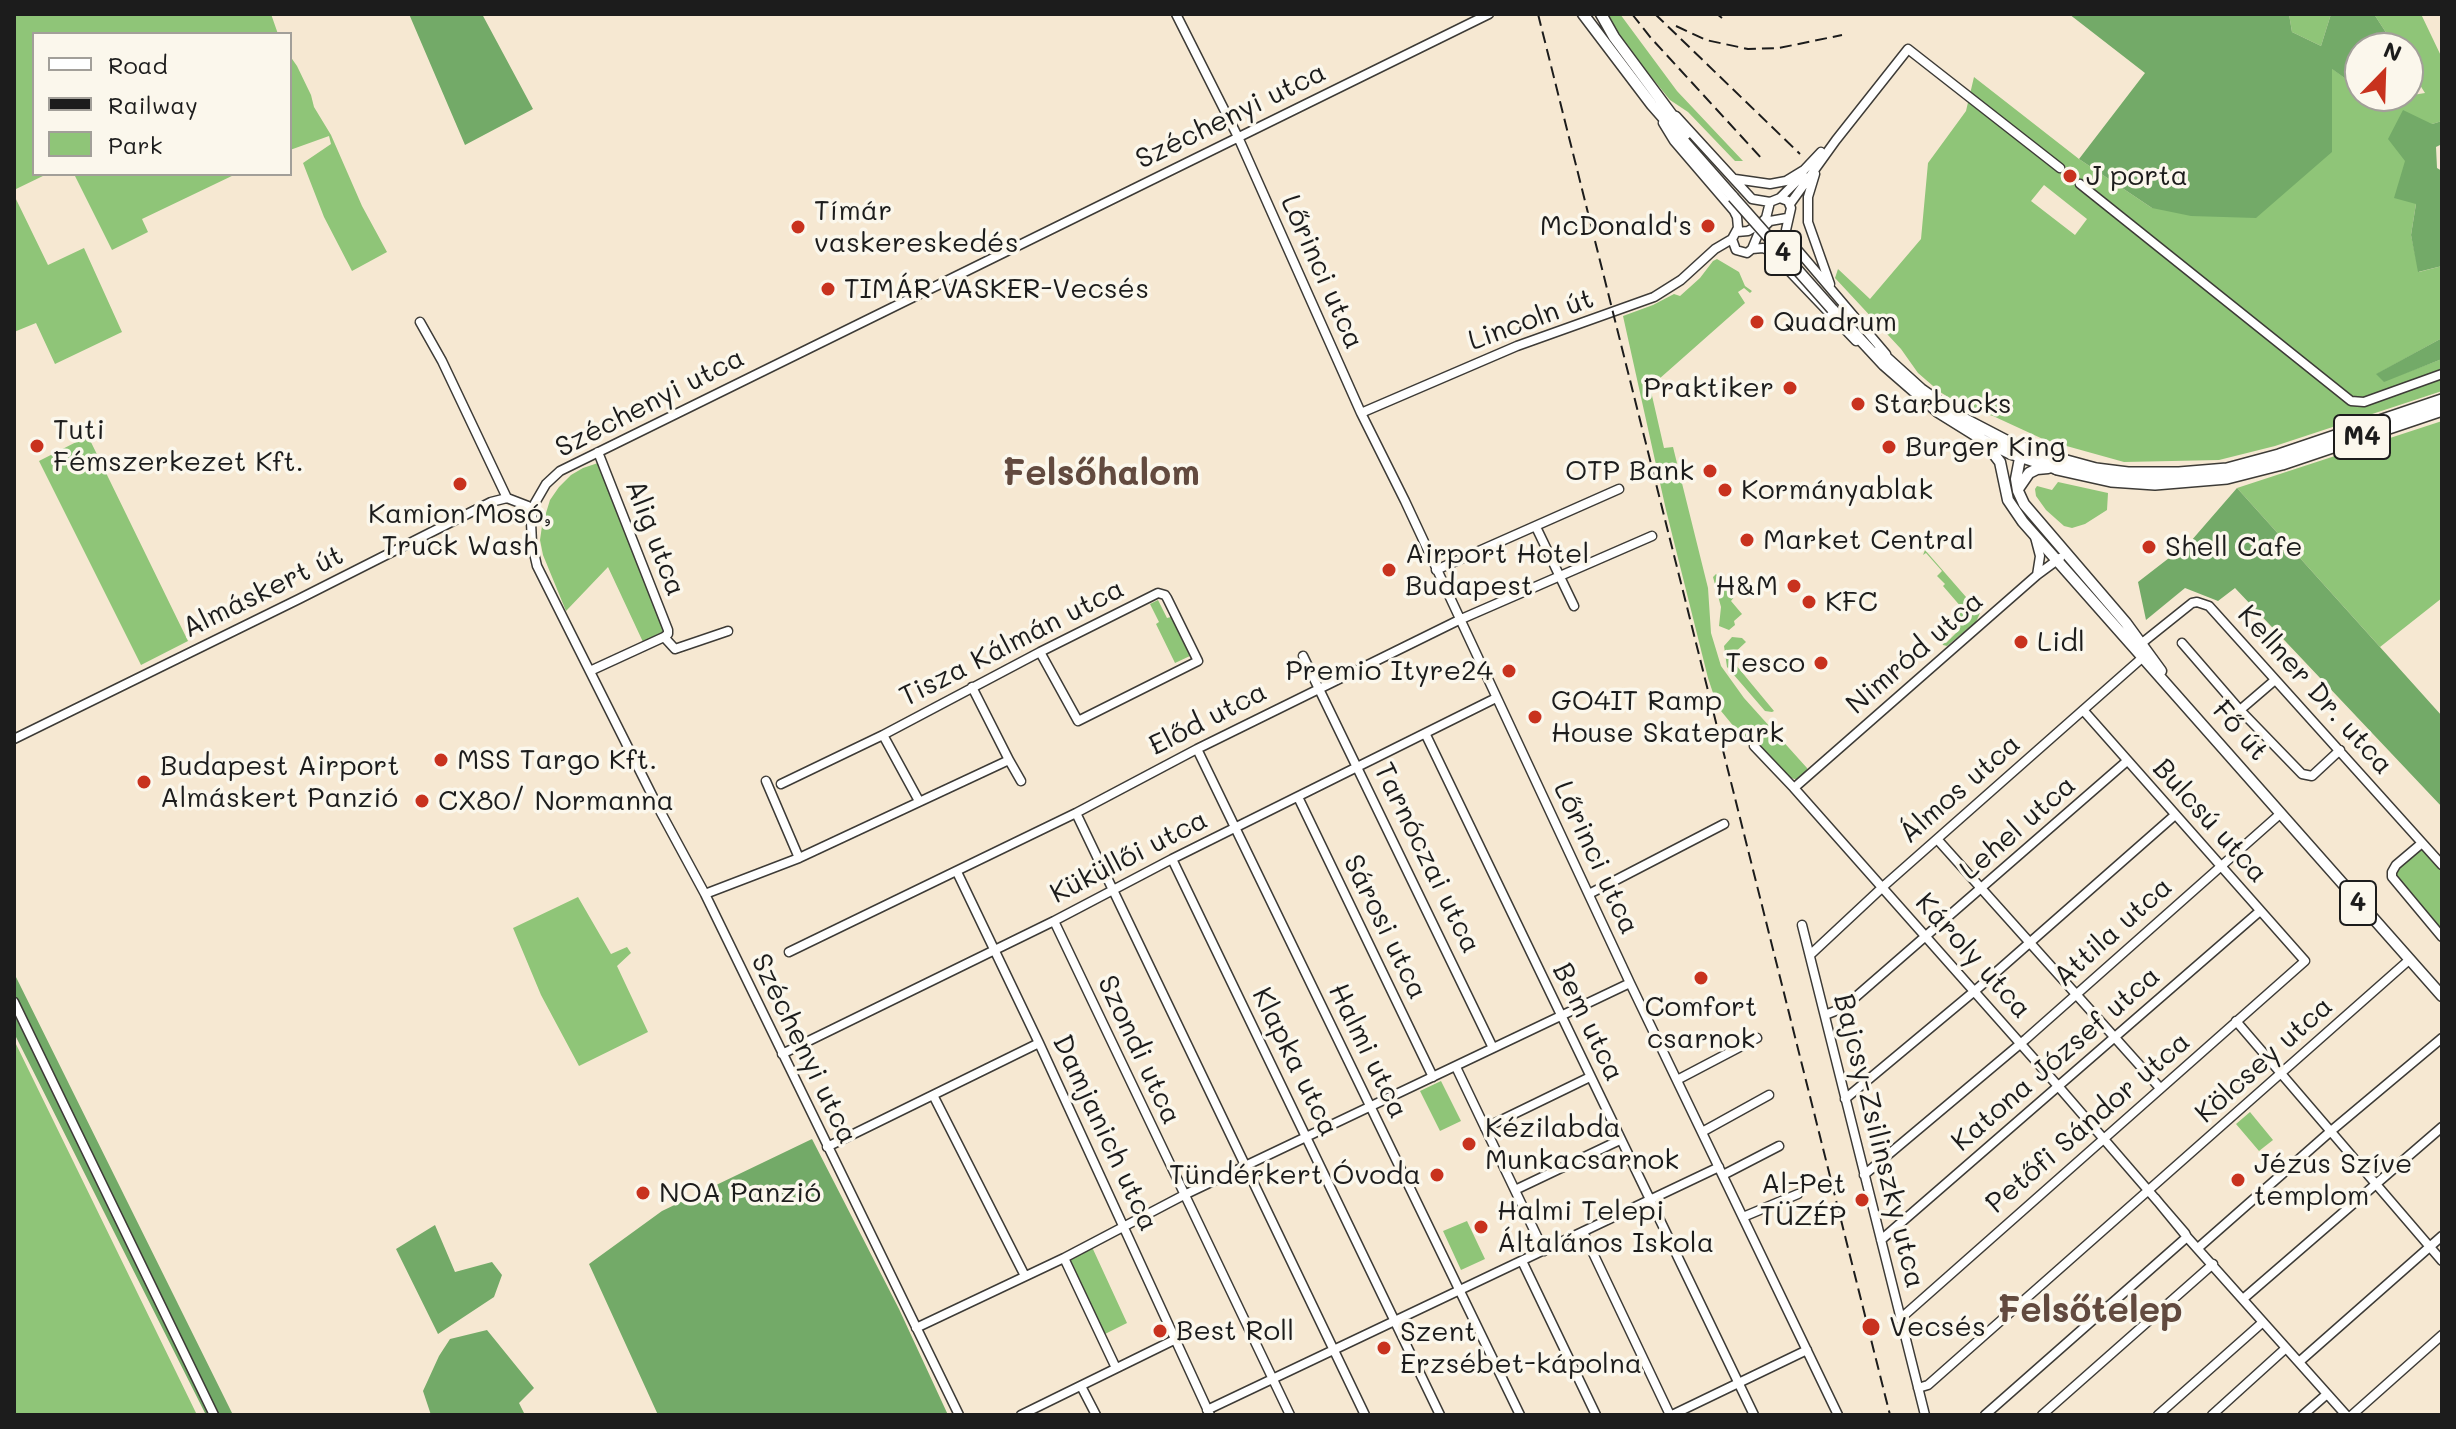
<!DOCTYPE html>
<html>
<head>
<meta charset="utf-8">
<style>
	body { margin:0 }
	#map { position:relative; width:2456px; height:1429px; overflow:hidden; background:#f6e8d2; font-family:Mali,sans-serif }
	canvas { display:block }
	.frame { position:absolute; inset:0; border:16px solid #1c1c1c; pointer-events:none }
	.legend { position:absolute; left:32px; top:32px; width:260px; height:144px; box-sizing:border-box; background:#fbf7ec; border:2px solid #a29f99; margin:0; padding:10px 14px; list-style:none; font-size:24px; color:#1c1c1c }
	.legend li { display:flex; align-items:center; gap:16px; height:40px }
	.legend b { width:40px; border:2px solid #a29f99 }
	.north { position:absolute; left:2344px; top:32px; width:80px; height:80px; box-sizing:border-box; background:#fbf7ec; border:2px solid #a29f99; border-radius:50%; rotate:23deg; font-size:22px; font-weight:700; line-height:32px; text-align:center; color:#1c1c1c }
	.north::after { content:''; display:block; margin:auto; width:28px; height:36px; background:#c8321e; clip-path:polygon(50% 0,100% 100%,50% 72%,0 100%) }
</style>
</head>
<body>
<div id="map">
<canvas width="2456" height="1429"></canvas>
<div class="frame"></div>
<ul class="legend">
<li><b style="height:10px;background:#fff"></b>Road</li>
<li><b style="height:10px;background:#1c1c1c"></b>Railway</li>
<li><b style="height:22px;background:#8fc578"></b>Park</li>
</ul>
<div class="north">N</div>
</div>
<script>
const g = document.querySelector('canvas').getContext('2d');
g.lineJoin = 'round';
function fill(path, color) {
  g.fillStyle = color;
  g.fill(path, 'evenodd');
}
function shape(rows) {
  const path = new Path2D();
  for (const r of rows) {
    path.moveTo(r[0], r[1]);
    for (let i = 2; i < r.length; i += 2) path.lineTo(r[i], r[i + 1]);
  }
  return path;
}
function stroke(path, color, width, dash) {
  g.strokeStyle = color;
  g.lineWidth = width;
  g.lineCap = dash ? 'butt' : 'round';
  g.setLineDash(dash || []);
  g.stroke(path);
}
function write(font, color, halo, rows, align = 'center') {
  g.font = font + ' Mali,sans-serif';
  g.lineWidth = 7;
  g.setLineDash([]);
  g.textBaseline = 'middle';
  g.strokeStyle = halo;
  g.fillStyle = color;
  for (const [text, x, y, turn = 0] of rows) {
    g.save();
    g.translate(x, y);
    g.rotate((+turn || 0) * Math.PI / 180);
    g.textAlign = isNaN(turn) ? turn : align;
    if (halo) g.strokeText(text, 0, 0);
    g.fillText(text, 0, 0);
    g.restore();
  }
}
const green = shape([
	[14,14,271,14,278,34,34,34,34,174,47,174,14,190],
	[1607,14,1620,14,1677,91,1743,161,1735,161,1688,112,1670,100,1622,41],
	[2289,14,2331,14,2321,46,2292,32],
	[2374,14,2421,14,2442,58,2442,121,2432,124,2405,160,2416,204,2411,235,2419,272,2442,266,2442,338,2377,374,2384,381,2442,359,2442,391,2275,446,2219,460,2124,462,2045,440,1993,416,1966,408,1940,392,1918,373,1901,349,1835,278,1838,269,1870,299,1921,239,1928,163,1966,111,1974,77,2079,159,2152,208,2331,68,2360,89,2360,96,2369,96,2376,101,2425,93,2408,66,2408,48,2396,48],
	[2044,185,2087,219,2075,235,2031,201],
	[290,56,297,66,311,95,314,107,331,135,362,206,387,252,352,271,324,217,303,163,331,144,329,136,290,150],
	[74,174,236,174,142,219,148,232,112,250],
	[14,195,48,265,84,248,122,332,55,364,36,323,14,332],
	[1717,259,1739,272,1745,286,1752,291,1750,293,1744,288,1738,292,1745,303,1650,387,1664,448,1673,447,1708,588,1711,633,1721,666,1744,698,1807,768,1808,771,1798,780,1791,778,1735,728,1721,711,1719,711,1708,678,1666,510,1623,316,1653,305,1674,294,1680,296,1700,278,1713,261],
	[2442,421,2442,598,2380,647,2237,488],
	[88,436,188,641,141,665,39,461],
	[601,462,668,629,643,642,608,567,566,611,543,555,540,540,542,526,550,500,559,487,571,475,583,468],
	[2058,482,2108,493,2107,510,2085,524,2072,528,2064,526,2046,510,2036,496,2035,489,2037,486,2052,490],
	[1925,550,1980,613,1976,622,1947,646,1943,645,1942,642,1946,643,1958,631,1948,620,1962,608,1943,586,1945,584,1937,576,1942,571,1926,553,1923,555],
	[1716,574,1735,596,1731,601,1742,614,1734,621,1735,625,1729,630,1719,626,1721,607,1713,577],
	[1158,600,1167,618,1171,617,1190,656,1175,663,1156,624,1159,622,1150,604],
	[1732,637,1742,638,1746,642,1731,656,1731,659,1774,711,1772,712,1765,711,1727,667,1724,646],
	[2422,848,2442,871,2442,930,2397,879,2396,873,2399,868],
	[578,897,611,954,627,947,631,953,617,966,648,1032,579,1066,541,995,513,928],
	[14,1040,197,1415,14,1415],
	[1441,1081,1461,1121,1440,1131,1420,1091],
	[2250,1112,2273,1140,2259,1151,2236,1124],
	[1467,1221,1485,1259,1461,1270,1443,1231],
	[1092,1247,1127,1323,1103,1335,1067,1259]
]);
const forest = shape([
	[409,14,482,14,533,109,465,145],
	[2069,14,2289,14,2292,32,2321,46,2331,14,2374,14,2396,48,2360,48,2360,89,2332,69,2332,152,2256,218,2191,216,2152,208,2079,159,2145,73],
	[2403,110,2432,124,2442,121,2442,144,2436,147,2437,168,2442,171,2442,266,2418,272,2411,235,2416,204,2394,198,2405,161,2388,139],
	[2442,338,2442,359,2384,382,2376,374],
	[2237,488,2442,716,2442,807,2235,588,2218,601,2185,588,2146,620,2138,582,2191,541],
	[14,973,233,1415,206,1415,14,1033],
	[812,1139,899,1309,948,1415,658,1415,589,1264,662,1211],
	[435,1225,455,1272,492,1262,502,1275,494,1297,438,1334,396,1249],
	[487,1330,534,1388,519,1403,525,1415,431,1415,423,1391,439,1356,450,1339]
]);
const minorTunnel = shape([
	[2060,168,2080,184]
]);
const minor = shape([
	[1176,14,1238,137,1361,413,1405,501,1630,983,1838,1415],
	[1676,116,1752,199,1770,202,1780,198,1788,201,1791,208,1786,230,1790,241,1886,354],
	[1815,174,1808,197,1808,222,1830,284],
	[1735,179,1770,184,1786,181,1804,170,1821,152],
	[2080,184,2351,401,2364,402,2442,374],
	[1780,198,1803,175],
	[1790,204,1836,140,1908,49,2060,168],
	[1737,232,1748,231,1760,224,1766,218,1770,202],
	[1732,239,1736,250,1747,253,1752,249,1759,232,1770,221,1787,218],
	[1752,249,1763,248,1770,251,1856,341],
	[420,322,442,361,507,498],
	[1361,413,1517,346,1654,297,1681,280,1715,249,1732,239,1738,228,1737,217,1734,211,1674,141,1663,123],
	[598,452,668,630,668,634,664,637],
	[1536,527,1574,606],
	[2035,537,2040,556,2037,575],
	[1436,570,1619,489],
	[2142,643,2192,603,2197,602,2209,606,2442,865],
	[2182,643,2240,710,2302,774,2312,776,2340,750],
	[1303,656,1493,1048],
	[590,671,664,637,675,649,728,631],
	[2240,710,2275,680],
	[883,735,1040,652,1158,593,1165,595,1167,598,1198,661,1078,721,1040,652],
	[1426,735,1754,1415],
	[14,739,299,599,491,502,507,498,533,508],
	[1754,746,1794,788,2058,1086,2185,1233,2187,1237,2155,1198],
	[1197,749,1520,1415],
	[1009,760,1021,781],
	[766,781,799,858],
	[781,784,883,735,919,801],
	[1794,788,2037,575,2060,558],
	[1298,797,1433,1077],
	[1076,813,1365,1415],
	[1937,839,2160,1088],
	[2422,843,2396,865,2392,872,2392,877,2442,937],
	[1172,859,1440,1415],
	[957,872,1039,1043,1210,1415],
	[705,894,799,858,1009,760,972,687],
	[1589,894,1724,824],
	[1054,921,1290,1415],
	[1802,925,1925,1415],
	[789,952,1076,813,1197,749,1459,620,1652,536],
	[1810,955,1886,884,2142,658],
	[14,1002,214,1415],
	[1825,1015,1843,1008,2127,761],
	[2236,1021,2442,1261],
	[782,1054,1054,921,1172,859,1496,698],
	[1456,1067,1544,1251],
	[1677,1080,1757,1038],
	[933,1095,1025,1276],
	[1845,1099,1977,989,2175,815],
	[1485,1128,1590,1077],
	[1702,1132,1769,1095],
	[827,1147,1039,1043],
	[1723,1175,1779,1146],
	[1864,1175,2026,1039,2280,814],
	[1515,1190,1620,1140],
	[1743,1217,1798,1194],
	[1583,1232,1670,1415],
	[1881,1240,2260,911],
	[2198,1248,2331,1131,2442,1038],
	[1064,1258,1116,1368],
	[1522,1261,1596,1415],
	[2243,1299,2442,1127],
	[1900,1319,2305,961,2083,710],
	[916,1328,1064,1258,1184,1195,1630,983],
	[2299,1362,2442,1236],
	[1081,1386,1096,1415],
	[1918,1388,1928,1385,2409,960],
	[1207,1410,1719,1167],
	[959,1415,705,894,659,809,537,566,532,544,531,522,535,503,546,484,560,471,1489,14],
	[1021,1415,1176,1339],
	[1672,1415,1807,1350],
	[1985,1415,2187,1237,2346,1415],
	[2042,1415,2213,1264],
	[2158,1415,2263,1322],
	[2212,1415,2286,1348],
	[2303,1415,2327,1394],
	[2352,1415,2442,1335]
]);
const major = shape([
	[1583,14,1652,105,1733,197],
	[1601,14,1614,37,1686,134],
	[1832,309,1884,365,1938,412,1983,440,2009,453,2057,469],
	[1879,351,1921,389,1961,417,2009,442,2037,453],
	[1983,440,2000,462,2008,500,2023,522,2442,996],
	[2009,442,2021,453,2016,479,2018,491,2024,504,2126,623,2161,671],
	[2018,489,2029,473,2037,469,2048,468]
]);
const highway = shape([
	[2037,453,2096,469,2128,473,2179,473,2227,469,2279,455,2442,400],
	[2057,469,2111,481,2155,484,2227,478,2282,464,2442,410]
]);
const rail = shape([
	[1538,14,1890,1415],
	[1632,14,1651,38,1763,160],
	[1655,14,1800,154],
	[1717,14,1722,18],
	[1676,26,1706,40,1748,49,1779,48,1842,35]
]);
const majorBridge = shape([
	[1733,197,1832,309]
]);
const markers = [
	[2070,176,8,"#c8321e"],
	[1708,226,8,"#c8321e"],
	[798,227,8,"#c8321e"],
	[828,289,8,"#c8321e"],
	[1757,322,8,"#c8321e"],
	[1790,388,8,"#c8321e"],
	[1858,404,8,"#c8321e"],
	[37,446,8,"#c8321e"],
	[1889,447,8,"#c8321e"],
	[1710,471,8,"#c8321e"],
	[460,484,8,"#c8321e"],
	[1725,490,8,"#c8321e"],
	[1747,540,8,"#c8321e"],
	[2149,547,8,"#c8321e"],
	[1389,570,8,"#c8321e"],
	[1794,586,8,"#c8321e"],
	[1809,602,8,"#c8321e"],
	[2021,642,8,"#c8321e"],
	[1821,663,8,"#c8321e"],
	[1509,671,8,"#c8321e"],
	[1535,717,8,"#c8321e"],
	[441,760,8,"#c8321e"],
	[144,782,8,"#c8321e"],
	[422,801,8,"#c8321e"],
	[1701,978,8,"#c8321e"],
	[1469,1144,8,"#c8321e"],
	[1437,1175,8,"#c8321e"],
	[2238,1180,8,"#c8321e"],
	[643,1193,8,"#c8321e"],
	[1862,1200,8,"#c8321e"],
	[1481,1227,8,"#c8321e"],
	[1871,1327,10,"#c8321e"],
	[1160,1331,8,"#c8321e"],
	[1384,1348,8,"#c8321e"]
];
const shields = [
	[1783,253,36],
	[2362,437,56],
	[2358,903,36]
];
const shieldNames = [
	["4",1783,253],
	["M4",2362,437],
	["4",2358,903]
];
const streetNames = [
	["Széchenyi utca",1231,116,-26],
	["Lőrinci utca",1322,272,66],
	["Lincoln út",1531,320,-20],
	["Széchenyi utca",650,403,-27],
	["Alig utca",655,538,69],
	["Almáskert út",263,592,-26],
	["Tisza Kálmán utca",1012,643,-27],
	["Nimród utca",1915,653,-41],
	["Kellner Dr. utca",2315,690,48],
	["Előd utca",1208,719,-27],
	["Fő út",2240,731,49],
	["Álmos utca",1960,789,-41],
	["Bulcsú utca",2210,821,48],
	["Lehel utca",2018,828,-41],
	["Küküllői utca",1129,857,-27],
	["Tarnóczai utca",1427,858,64],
	["Lőrinci utca",1596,858,65],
	["Sárosi utca",1385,927,64],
	["Attila utca",2113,932,-42],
	["Károly utca",1973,956,48],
	["Bem utca",1588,1022,64],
	["Széchenyi utca",804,1049,64],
	["Szondi utca",1139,1050,65],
	["Halmi utca",1368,1051,64],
	["Katona József utca",2056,1059,-41],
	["Kölcsey utca",2264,1060,-42],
	["Klapka utca",1295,1062,64],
	["Petőfi Sándor utca",2088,1123,-41],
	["Damjanich utca",1105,1133,65],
	["Bajcsy-Zsilinszky utca",1879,1141,76]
];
const poiNames = [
	["J porta",2086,176],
	["Tímár",814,211],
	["vaskereskedés",814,243],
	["McDonald's",1692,226,"right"],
	["TIMÁR VASKER-Vecsés",844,289],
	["Quadrum",1773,322],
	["Praktiker",1774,388,"right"],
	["Starbucks",1874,404],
	["Tuti",53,430],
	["Fémszerkezet Kft.",53,462],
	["Burger King",1905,447],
	["OTP Bank",1694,471,"right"],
	["Kormányablak",1741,490],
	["Kamion Mosó,",460,514,"center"],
	["Truck Wash",460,546,"center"],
	["Market Central",1763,540],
	["Shell Cafe",2165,547],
	["Airport Hotel",1405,554],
	["Budapest",1405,586],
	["H&M",1778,586,"right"],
	["KFC",1825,602],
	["Lidl",2037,642],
	["Tesco",1805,663,"right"],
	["Premio Ityre24",1493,671,"right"],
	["GO4IT Ramp",1551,701],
	["House Skatepark",1551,733],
	["MSS Targo Kft.",457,760],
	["Budapest Airport",160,766],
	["Almáskert Panzió",160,798],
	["CX80/ Normanna",438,801],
	["Comfort",1701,1007,"center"],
	["csarnok",1701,1039,"center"],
	["Kézilabda",1485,1128],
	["Munkacsarnok",1485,1160],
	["Jézus Szíve",2254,1164],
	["templom",2254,1196],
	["Tündérkert Óvoda",1421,1175,"right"],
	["Al-Pet",1846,1184,"right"],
	["TÜZÉP",1846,1216,"right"],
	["NOA Panzió",659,1193],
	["Halmi Telepi",1497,1211],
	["Általános Iskola",1497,1243],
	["Vecsés",1889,1327],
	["Best Roll",1176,1331],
	["Szent",1400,1332],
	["Erzsébet-kápolna",1400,1364]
];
const districtNames = [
	["Felsőhalom",1101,474],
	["Felsőtelep",2090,1311]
];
fill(green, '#8fc578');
fill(forest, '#73aa68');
stroke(minorTunnel, '#d5c9b7', 8, [8, 4]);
stroke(minor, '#3d3b37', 11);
stroke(major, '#3d3b37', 13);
stroke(highway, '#3d3b37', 14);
stroke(minor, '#fff', 8);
stroke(major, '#fff', 10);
stroke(highway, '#fff', 11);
stroke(rail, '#1c1c1c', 2, [12, 6]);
stroke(majorBridge, '#3d3b37', 13, []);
stroke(majorBridge, '#fff', 10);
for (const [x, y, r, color] of markers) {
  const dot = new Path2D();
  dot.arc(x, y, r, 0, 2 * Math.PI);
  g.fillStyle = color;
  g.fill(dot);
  stroke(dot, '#fbf7ec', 3);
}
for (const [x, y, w] of shields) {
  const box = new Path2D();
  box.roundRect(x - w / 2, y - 22, w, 44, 6);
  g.fillStyle = '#fbf7ec';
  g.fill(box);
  stroke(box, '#1c1c1c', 2);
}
write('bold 26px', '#1c1c1c', null, shieldNames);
write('28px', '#1c1c1c', '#fbf7ec', streetNames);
write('28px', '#1c1c1c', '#fbf7ec', poiNames, 'left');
write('bold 36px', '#624a3f', '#fbf7ec', districtNames);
</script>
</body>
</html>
